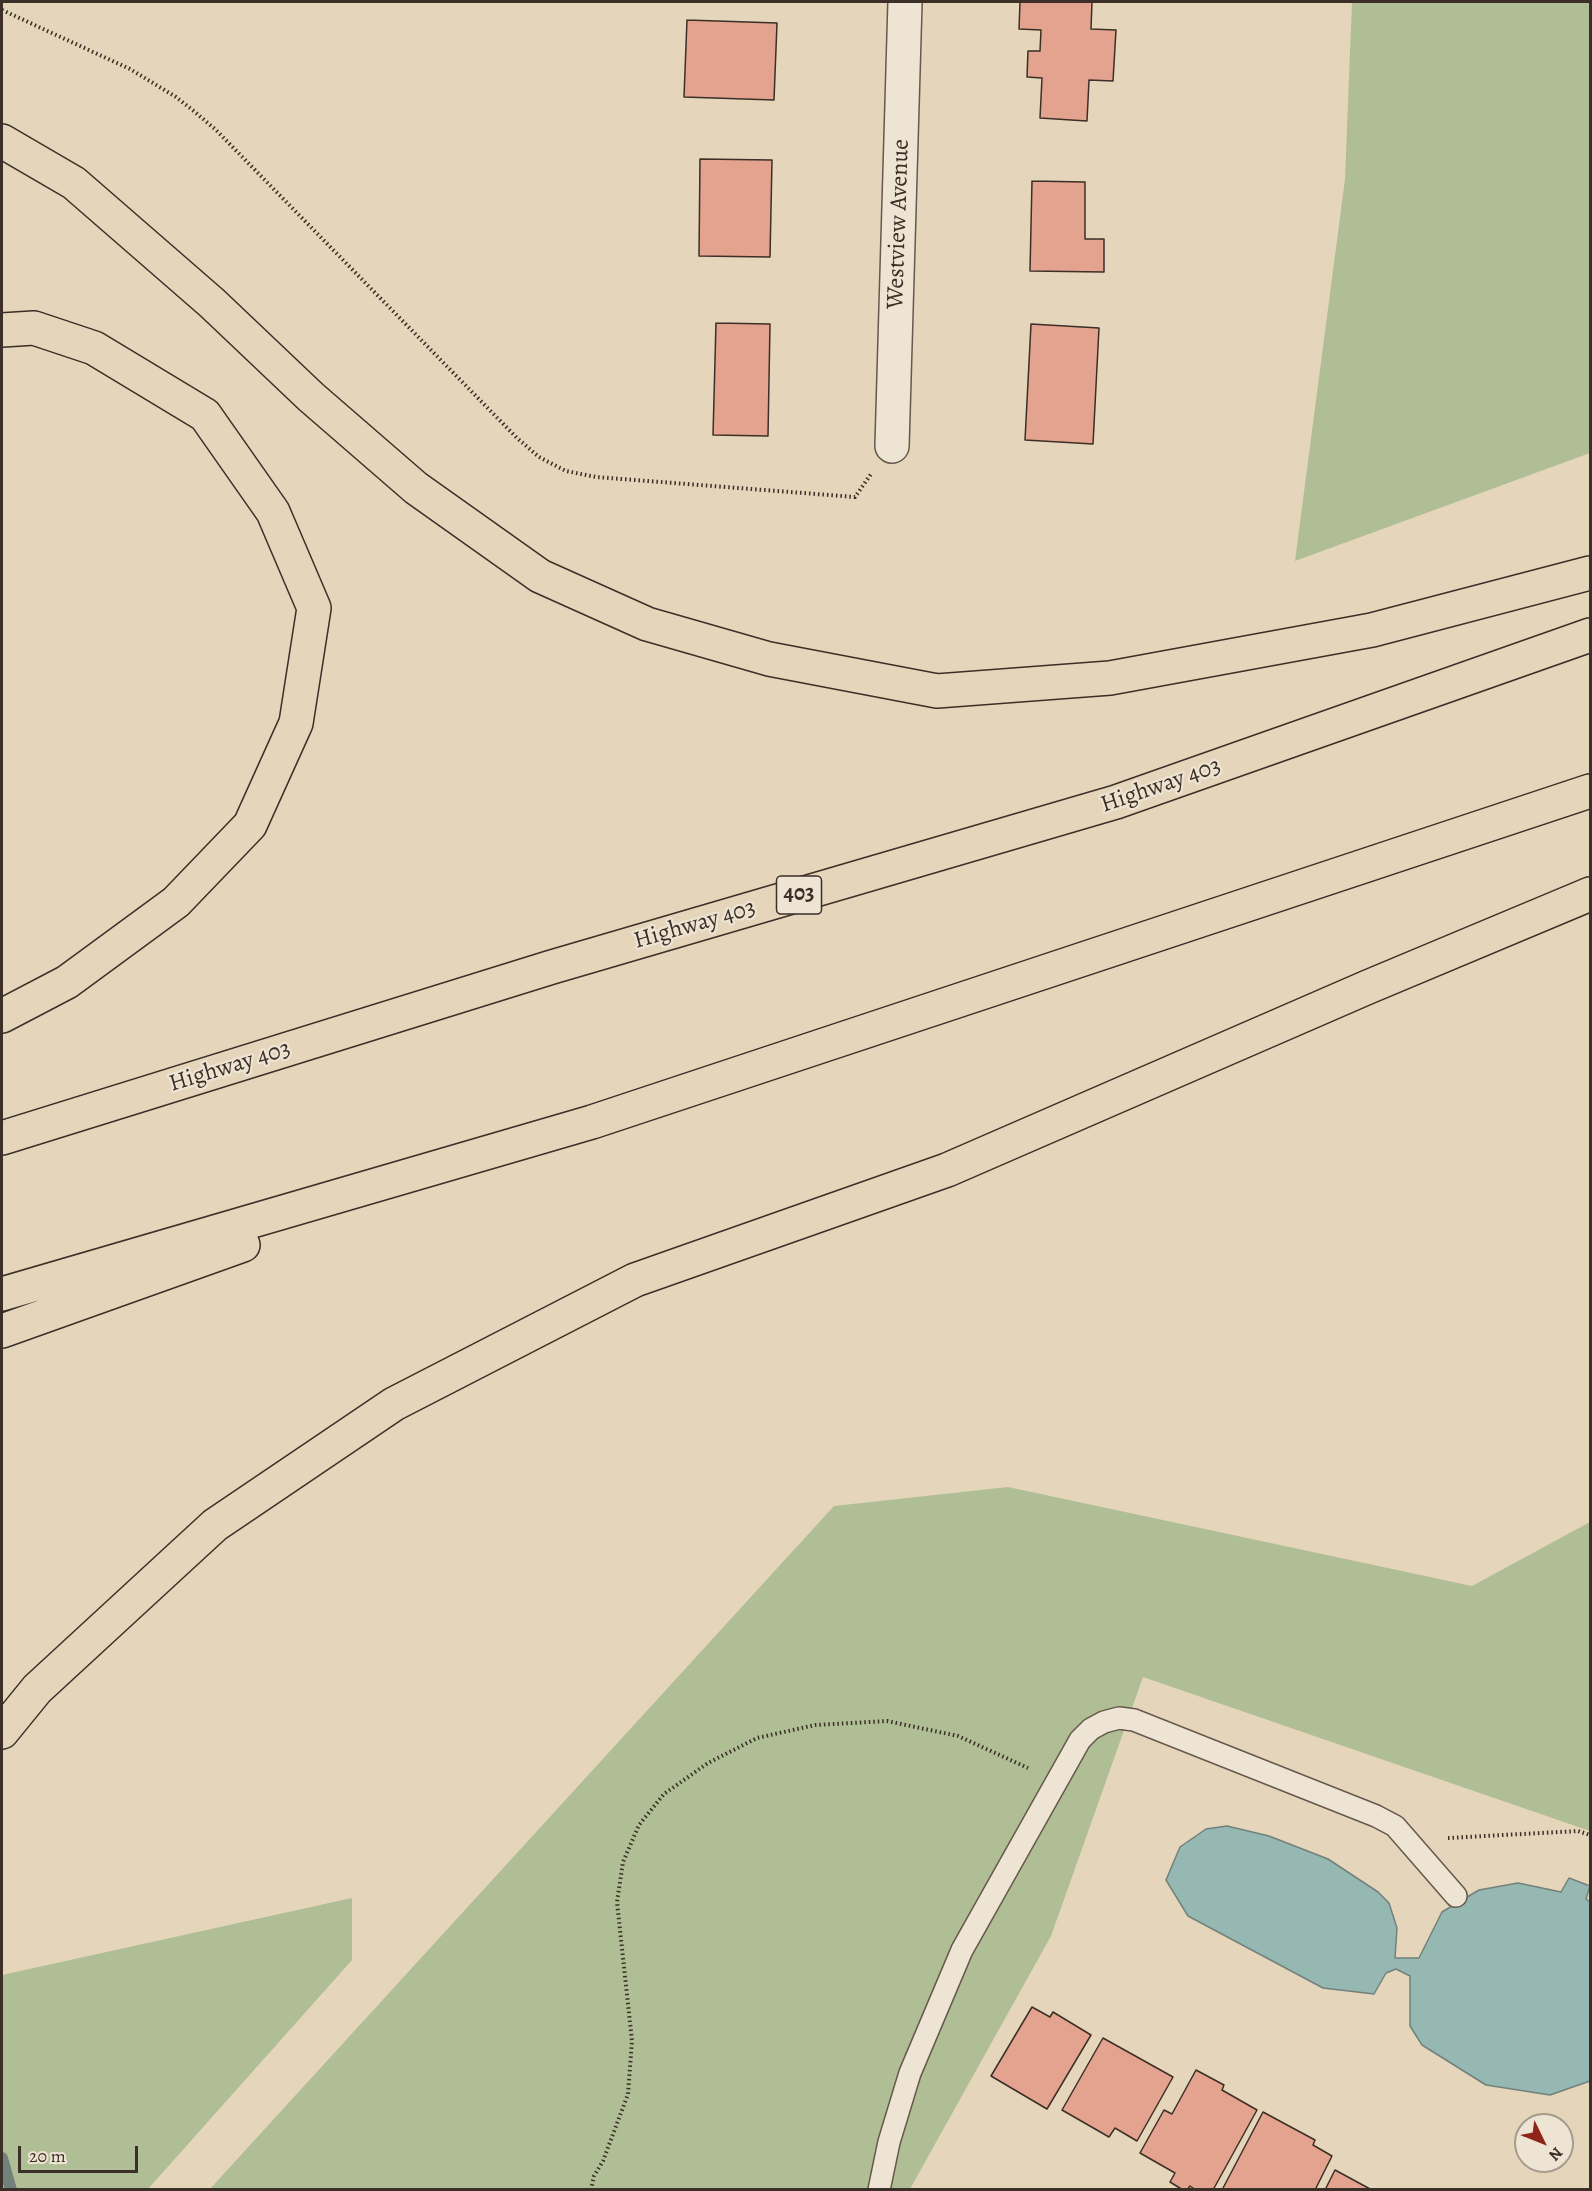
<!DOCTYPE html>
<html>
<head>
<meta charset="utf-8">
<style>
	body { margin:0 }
	#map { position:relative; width:1592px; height:2191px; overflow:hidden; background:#e5d5bb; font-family:Alegreya,serif }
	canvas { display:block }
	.frame { position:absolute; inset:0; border:3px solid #3b2f27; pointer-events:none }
	.north { position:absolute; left:1514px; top:2113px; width:60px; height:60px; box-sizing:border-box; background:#eee4d3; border:2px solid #a69c8e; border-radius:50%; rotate:133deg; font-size:16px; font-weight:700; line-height:24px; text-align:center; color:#3b2f27 }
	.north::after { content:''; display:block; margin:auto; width:21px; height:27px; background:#8f2418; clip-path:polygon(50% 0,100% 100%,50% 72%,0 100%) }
	.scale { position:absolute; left:18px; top:2146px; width:120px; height:27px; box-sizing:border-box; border:3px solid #3b2f27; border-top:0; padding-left:8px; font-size:18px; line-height:21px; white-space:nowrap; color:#3b2f27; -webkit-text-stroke:4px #eee4d3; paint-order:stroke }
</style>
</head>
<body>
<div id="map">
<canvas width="1592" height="2191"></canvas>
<div class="frame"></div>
<div class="north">N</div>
<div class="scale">20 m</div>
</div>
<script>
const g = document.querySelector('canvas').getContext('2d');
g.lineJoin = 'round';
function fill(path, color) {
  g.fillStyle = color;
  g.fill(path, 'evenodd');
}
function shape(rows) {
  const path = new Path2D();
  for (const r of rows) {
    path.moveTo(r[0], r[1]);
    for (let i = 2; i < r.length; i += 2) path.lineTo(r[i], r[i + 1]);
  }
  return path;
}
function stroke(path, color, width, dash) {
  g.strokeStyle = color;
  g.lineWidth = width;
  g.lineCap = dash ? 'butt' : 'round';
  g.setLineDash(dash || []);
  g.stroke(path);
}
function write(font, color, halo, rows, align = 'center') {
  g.font = font + ' Alegreya,serif';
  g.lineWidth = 4.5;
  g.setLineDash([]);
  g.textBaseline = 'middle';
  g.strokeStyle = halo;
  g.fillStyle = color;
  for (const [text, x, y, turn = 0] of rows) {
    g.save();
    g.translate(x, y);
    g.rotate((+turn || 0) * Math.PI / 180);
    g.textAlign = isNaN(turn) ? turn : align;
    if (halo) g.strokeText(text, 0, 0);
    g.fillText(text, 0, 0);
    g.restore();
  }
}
const green = shape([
	[1352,2,1590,2,1590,453,1295,561,1345,179],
	[1008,1487,1472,1586,1590,1522,1590,1831,1143,1677,1051,1936,910,2189,209,2190,834,1506],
	[352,1898,352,1960,148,2189,2,2189,2,1975]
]);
const water = shape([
	[1227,1826,1269,1836,1328,1859,1378,1892,1389,1903,1397,1928,1395,1958,1419,1958,1442,1912,1479,1890,1518,1883,1561,1892,1569,1878,1590,1886,1586,1899,1590,1902,1590,2081,1550,2095,1486,2085,1422,2045,1410,2026,1410,1976,1396,1969,1386,1973,1374,1994,1323,1988,1188,1916,1166,1880,1180,1847,1206,1829,1227,1826]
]);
const stream = shape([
	[2,2158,11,2190]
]);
const building = shape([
	[1020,2,1092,2,1091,29,1116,30,1113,81,1089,80,1087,121,1040,118,1042,78,1027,77,1028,51,1040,51,1041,30,1019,29,1020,2],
	[687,20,777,23,774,100,684,97,687,20],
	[700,159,772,160,770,257,699,256,700,159],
	[1032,181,1085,182,1085,239,1104,239,1104,272,1030,271,1032,181],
	[716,323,770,324,768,436,713,435,716,323],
	[1031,324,1099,328,1093,444,1025,440,1031,324],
	[1032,2007,1050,2017,1053,2012,1091,2035,1047,2109,991,2076,1032,2007],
	[1103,2038,1173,2077,1137,2141,1115,2128,1109,2137,1062,2110,1103,2038],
	[1196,2070,1224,2085,1222,2090,1257,2110,1213,2190,1196,2190,1190,2186,1187,2190,1183,2190,1170,2182,1175,2173,1140,2153,1164,2110,1172,2114,1196,2070],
	[1263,2112,1315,2140,1313,2145,1332,2156,1315,2190,1222,2190,1263,2112],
	[1335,2170,1372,2190,1325,2190,1335,2170]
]);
const path = shape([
	[2,10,130,69,176,97,195,112,216,130,517,438,539,457,566,471,596,477,855,497,871,474],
	[1448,1838,1578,1831,1590,1835],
	[591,2190,594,2176,603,2161,628,2094,632,2041,617,1902,623,1862,639,1825,664,1794,708,1763,757,1738,815,1725,887,1721,958,1736,1028,1768]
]);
const service = shape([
	[879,2190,889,2142,910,2073,962,1950,1080,1740,1091,1729,1104,1722,1119,1718,1134,1720,1376,1816,1395,1826,1456,1896]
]);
const minor = shape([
	[892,446,905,2]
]);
const motorway = shape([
	[2,141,74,183,212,303,311,397,416,488,540,576,647,624,769,659,937,691,1110,678,1372,630,1590,573],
	[2,330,34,328,94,348,205,415,273,512,314,608,296,723,250,825,176,902,67,982,2,1016],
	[2,1138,552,967,1116,802,1590,635],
	[2,1294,592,1122,1590,791],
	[2,1331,243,1245],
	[2,1732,37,1689,215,1525,394,1404,635,1280,947,1170,1368,987,1590,894]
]);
const shields = [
	[799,895,45]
];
const shieldNames = [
	["403",799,895]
];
const streetNames = [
	["Westview Avenue",899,224,-88],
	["Highway 403",1161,786,-19],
	["Highway 403",695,925,-16],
	["Highway 403",230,1067,-17]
];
fill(green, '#afbe94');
fill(water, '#96b8b3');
stroke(water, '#72817b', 1.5);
stroke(stream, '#72817b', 12);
fill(building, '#e3a38e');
stroke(building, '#3b2f27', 1.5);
stroke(service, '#66584c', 24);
stroke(minor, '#66584c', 36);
stroke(motorway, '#3b2f27', 36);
stroke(path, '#3b2f27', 4, [1.5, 3]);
stroke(service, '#eee4d3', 21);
stroke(minor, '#eee4d3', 33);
stroke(motorway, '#e5d5bb', 33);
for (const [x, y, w] of shields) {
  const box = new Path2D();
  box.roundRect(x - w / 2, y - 19, w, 38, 4.5);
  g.fillStyle = '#eee4d3';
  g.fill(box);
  stroke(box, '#3b2f27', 1.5);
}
write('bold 22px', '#3b2f27', null, shieldNames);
write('24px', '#3b2f27', '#eee4d3', streetNames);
</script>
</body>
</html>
